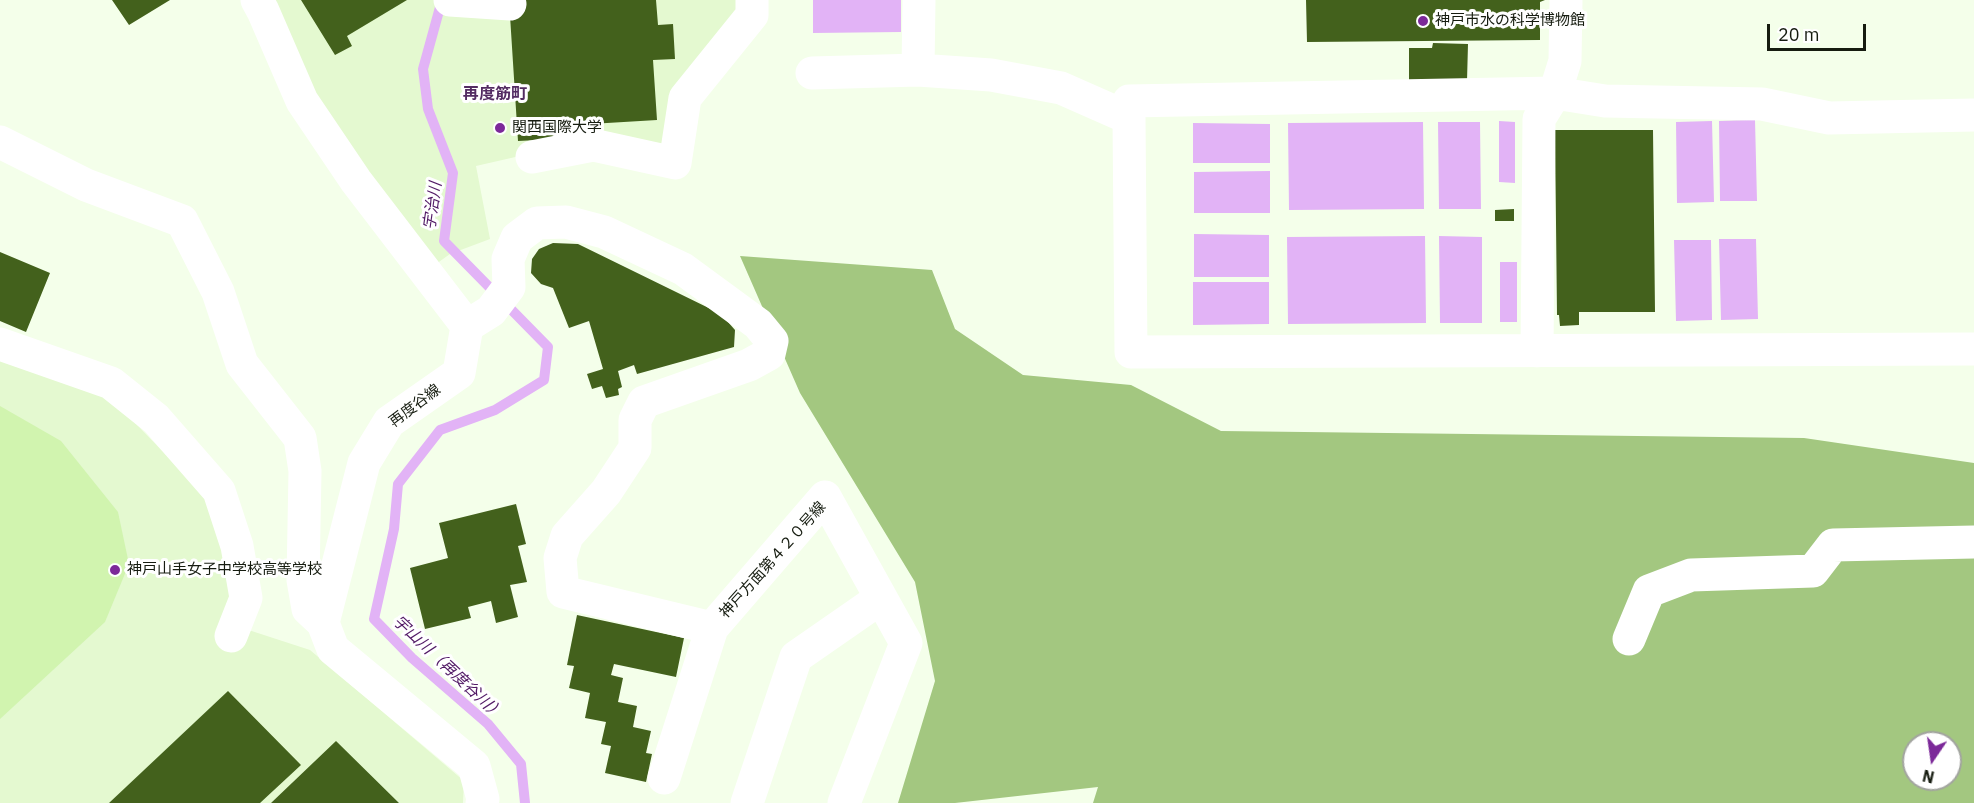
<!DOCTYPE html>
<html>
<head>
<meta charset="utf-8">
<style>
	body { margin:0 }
	#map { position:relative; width:1974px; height:803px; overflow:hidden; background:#f4ffea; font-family:"IBM Plex Sans",sans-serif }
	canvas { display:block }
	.north { position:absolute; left:1902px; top:731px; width:60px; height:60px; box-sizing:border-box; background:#fff; border:2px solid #a2a49f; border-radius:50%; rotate:193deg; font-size:16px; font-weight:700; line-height:24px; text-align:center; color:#161c10 }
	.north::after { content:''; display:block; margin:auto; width:21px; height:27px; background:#7c2999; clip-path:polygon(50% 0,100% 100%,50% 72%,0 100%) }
	.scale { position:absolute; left:1767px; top:24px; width:99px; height:27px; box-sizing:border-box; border:3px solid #161c10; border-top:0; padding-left:8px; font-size:18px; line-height:21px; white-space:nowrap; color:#161c10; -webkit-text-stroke:4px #fff; paint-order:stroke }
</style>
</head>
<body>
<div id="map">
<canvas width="1974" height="803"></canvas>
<div class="north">N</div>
<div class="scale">20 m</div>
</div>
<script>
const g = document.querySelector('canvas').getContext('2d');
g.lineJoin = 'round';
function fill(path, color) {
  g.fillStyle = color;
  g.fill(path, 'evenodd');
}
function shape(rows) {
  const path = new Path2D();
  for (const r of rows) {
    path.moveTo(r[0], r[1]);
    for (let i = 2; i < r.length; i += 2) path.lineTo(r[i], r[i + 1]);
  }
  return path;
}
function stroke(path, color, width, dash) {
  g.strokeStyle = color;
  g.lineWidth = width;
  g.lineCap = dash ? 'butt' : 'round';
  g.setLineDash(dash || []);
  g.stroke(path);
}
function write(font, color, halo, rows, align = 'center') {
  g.font = font + ' "IBM Plex Sans","Noto Sans JP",sans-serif';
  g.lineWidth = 6;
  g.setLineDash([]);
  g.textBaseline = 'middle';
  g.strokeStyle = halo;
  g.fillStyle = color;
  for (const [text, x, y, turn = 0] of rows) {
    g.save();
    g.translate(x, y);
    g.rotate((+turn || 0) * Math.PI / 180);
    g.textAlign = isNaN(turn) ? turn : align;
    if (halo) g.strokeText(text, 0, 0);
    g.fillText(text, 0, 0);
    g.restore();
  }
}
const built = shape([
	[272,0,739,0,738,11,662,153,594,139,476,166,490,239,450,254,436,264,324,117],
	[0,356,111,398,203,493,224,547,234,592,224,622,310,650,464,781,463,803,0,803]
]);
const green = shape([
	[0,406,61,441,118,512,129,564,105,622,0,719]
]);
const forest = shape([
	[740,256,932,270,955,329,1023,375,1131,385,1221,431,1804,438,1974,463,1974,803,1093,803,1098,787,955,803,898,803,935,681,915,582,800,393],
	[1914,743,1950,743,1950,779,1914,779]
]);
const water = shape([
	[813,0,901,0,901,32,813,33],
	[1755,120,1757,201,1720,201,1719,121],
	[1499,121,1515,122,1515,183,1499,182],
	[1712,121,1714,202,1677,203,1676,122],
	[1423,122,1424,209,1289,210,1288,123],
	[1438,122,1480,122,1481,209,1439,209],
	[1193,123,1270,124,1270,163,1193,163],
	[1270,171,1270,213,1194,213,1194,172],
	[1194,234,1269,235,1269,277,1194,277],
	[1425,236,1426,323,1288,324,1287,237],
	[1439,236,1482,237,1482,323,1440,323],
	[1719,239,1756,239,1758,319,1721,320],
	[1674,240,1711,240,1712,320,1676,321],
	[1500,262,1517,262,1517,322,1500,322],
	[1193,282,1269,282,1269,324,1193,325]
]);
const stream = shape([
	[442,0,423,69,428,109,453,173,444,241,548,347,544,380,495,410,440,430,398,484,394,529,374,619,412,658,488,724,521,764,525,803]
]);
const building = shape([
	[112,0,170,0,129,25],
	[301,0,407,0,347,36,352,46,335,55],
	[509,0,656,0,658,25,673,24,675,59,653,60,657,120,557,126,558,139,518,141],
	[1306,0,1545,0,1540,2,1540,40,1307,42],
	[1433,43,1468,44,1467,81,1409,80,1409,48,1432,48],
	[1555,130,1653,130,1655,312,1579,312,1579,325,1560,326,1559,315,1557,315],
	[1514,209,1514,221,1495,221,1495,210],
	[553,243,578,244,721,314,735,330,734,347,637,374,634,365,618,371,622,387,618,389,619,395,606,398,602,386,592,389,587,374,603,369,589,321,569,328,553,288,541,284,531,273,532,259,539,249],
	[0,252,50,273,26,332,0,321],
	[516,504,526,544,518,546,527,582,510,585,518,617,496,623,491,601,468,607,471,618,425,629,410,568,448,558,439,523],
	[577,615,684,638,676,677,614,664,611,675,623,678,618,702,637,706,633,727,651,731,646,753,652,754,646,782,605,773,611,746,601,744,606,722,585,718,590,693,569,688,574,666,567,665],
	[228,691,301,765,260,803,109,803],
	[336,741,399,803,271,803]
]);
const minor = shape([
	[257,0,263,11,302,101,356,181,467,326,459,373,389,422,364,463,323,623,333,649,474,766,483,799,482,803],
	[450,0,510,4],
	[918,70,919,0],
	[812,73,918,70,991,75,1061,88,1129,118],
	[1974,115,1829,118,1762,104,1605,101,1555,93,1129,101,1129,118,1131,352,1974,349],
	[0,142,86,185,182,221,218,292,242,364,300,438,305,471,303,580,308,609,323,623],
	[532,157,593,145,675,163,685,98,752,15,752,0],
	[467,326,491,311,509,287,508,259,517,238,537,223,566,222,604,232,683,269,758,324,772,341,769,354,749,365,644,402,635,420,635,448,606,492,567,536,560,558,563,592,712,628,825,497,906,643,844,803],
	[0,344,111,383,156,419,219,491,237,546,246,598,231,636],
	[1537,351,1539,119,1555,93,1565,61,1566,0],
	[1629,639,1649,591,1691,575,1813,571,1833,545,1974,542],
	[664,778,712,628],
	[747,803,796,657,881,598]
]);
const markers = [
	[1423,21,6,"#7c2999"],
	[500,128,6,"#7c2999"],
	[115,570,6,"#7c2999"]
];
const poiNames = [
	["神戸市水の科学博物館",1435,21],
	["関西国際大学",512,128],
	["神戸山手女子中学校高等学校",127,570]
];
const streetNames = [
	["再度谷線",415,406,-37],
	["神戸方面第４２０号線",773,560,-48]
];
const neighbourhoodNames = [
	["再度筋町",495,94]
];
const waterNames = [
	["宇治川",433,206,-82],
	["宇山川（再度谷川）",448,668,43]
];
fill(built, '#e4f9d0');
fill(green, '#d1f4af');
fill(forest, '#a3c780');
fill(water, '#e2b3f6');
stroke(stream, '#e2b3f6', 10);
fill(building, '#43611c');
stroke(minor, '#fff', 33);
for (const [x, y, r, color] of markers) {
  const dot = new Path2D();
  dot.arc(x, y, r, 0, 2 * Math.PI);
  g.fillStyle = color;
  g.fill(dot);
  stroke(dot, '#fff', 2);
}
write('15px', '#161c10', '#fff', poiNames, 'left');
write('15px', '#161c10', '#fff', streetNames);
write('bold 16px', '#532c62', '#fff', neighbourhoodNames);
write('italic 16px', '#511965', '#fff', waterNames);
</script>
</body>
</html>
